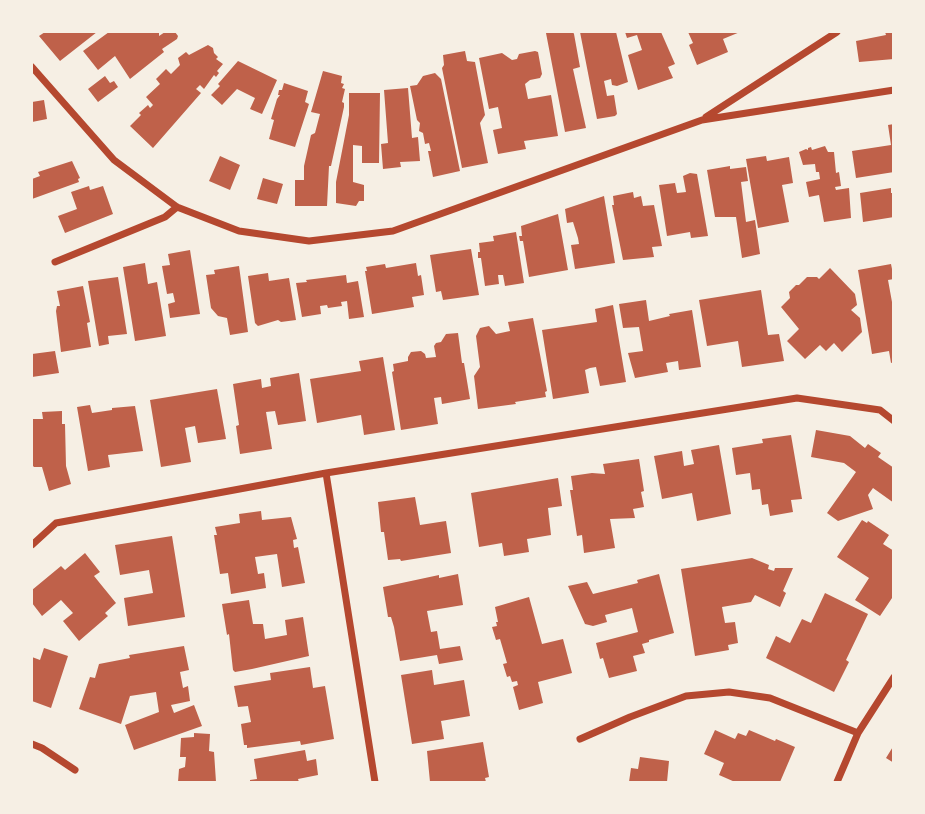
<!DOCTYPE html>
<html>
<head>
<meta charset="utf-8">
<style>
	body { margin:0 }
	#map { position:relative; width:925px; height:814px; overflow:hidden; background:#f6efe4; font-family:"Nunito Sans",sans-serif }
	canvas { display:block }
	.frame { position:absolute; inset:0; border:33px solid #f6efe4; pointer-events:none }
</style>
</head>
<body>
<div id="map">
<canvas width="925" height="814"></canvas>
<div class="frame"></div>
</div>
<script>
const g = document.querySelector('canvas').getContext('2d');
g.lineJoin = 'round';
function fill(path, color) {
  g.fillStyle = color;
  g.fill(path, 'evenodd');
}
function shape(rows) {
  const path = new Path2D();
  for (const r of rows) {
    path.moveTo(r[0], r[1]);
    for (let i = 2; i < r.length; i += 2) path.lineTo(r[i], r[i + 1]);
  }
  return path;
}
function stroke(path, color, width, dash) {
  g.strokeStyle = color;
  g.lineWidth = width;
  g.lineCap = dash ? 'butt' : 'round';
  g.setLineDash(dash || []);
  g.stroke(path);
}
const building = shape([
	[45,32,97,32,60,61,39,36],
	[109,32,159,32,159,36,165,32,175,32,178,36,177,39,162,49,164,52,130,79,115,56,98,70,83,51],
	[556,32,573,32,574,34,580,67,573,69,586,128,565,132,546,33],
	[580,32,616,32,628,82,617,86,612,85,611,79,604,81,607,96,614,95,617,114,615,116,597,119],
	[625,32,661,32,675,64,668,67,673,78,638,90,628,55,642,50,637,35,627,38],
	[688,32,740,32,723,39,728,52,697,65,689,45,693,43],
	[885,32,894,32,894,59,859,62,856,41,886,35],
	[208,45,213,48,214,53,218,57,216,59,223,64,217,71,219,73,216,77,214,75,204,89,200,85,196,89,201,93,153,148,130,126,141,115,139,113,148,105,150,108,153,105,146,97,160,84,156,79,166,69,171,74,180,65,178,58,186,52,189,55],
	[465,51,467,61,475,62,485,115,480,123,488,163,462,168,442,68,444,65,443,55],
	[535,51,538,52,542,74,540,78,530,80,525,84,528,99,551,95,558,136,524,141,526,149,498,154,493,130,502,128,498,107,489,109,479,58,502,53,512,60,517,59,519,54],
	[238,61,277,80,262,114,250,109,255,98,237,89,222,105,211,95,220,86,218,84],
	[323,71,342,76,341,83,344,84,342,88,345,89,342,102,344,103,344,107,331,166,329,166,327,206,295,206,295,180,304,180,304,166,311,135,315,133,320,114,311,112],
	[435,73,441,79,460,171,433,177,428,151,431,151,429,143,425,144,423,133,419,131,420,123,417,120,410,86,417,85,423,76],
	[105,76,110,83,114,81,118,87,98,102,88,89],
	[284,83,308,91,305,102,309,104,295,147,269,139,274,120,271,119,277,99,280,95,278,95,279,90,282,90],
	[408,88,412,138,418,137,420,161,400,162,401,167,383,169,381,144,388,143,384,90],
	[349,93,380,93,379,163,362,163,362,146,353,145,353,182,364,185,364,201,359,201,356,206,336,203,336,182,349,115],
	[44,100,47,119,32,122,32,102],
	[894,124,894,172,856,178,852,151,891,145,888,125],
	[825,146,828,152,834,152,836,173,839,172,841,186,835,187,836,190,849,188,851,218,824,222,819,195,809,197,806,182,820,179,819,172,816,172,815,164,803,165,799,152,806,149,808,150,808,148,811,147,812,150],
	[220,156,240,165,230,190,209,181],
	[766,156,767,161,789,157,793,183,782,185,789,222,758,228,746,159],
	[72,161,80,178,78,179,79,182,32,199,32,179,40,176,38,172],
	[730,166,730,169,746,167,748,181,741,182,746,222,755,220,760,254,742,258,736,217,715,217,707,170],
	[690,173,697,174,708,236,691,238,690,232,667,236,659,185,675,183,677,193,686,192,683,176],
	[263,178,283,184,277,204,257,199],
	[89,186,90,190,103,186,113,214,65,233,58,216,77,209,71,192],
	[891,188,891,193,894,193,894,217,863,222,860,193],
	[633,192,634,198,641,196,643,206,654,205,662,246,652,247,654,257,623,260,612,205,614,205,613,196],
	[604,196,615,263,575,269,571,245,579,244,578,238,573,222,567,223,565,209],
	[558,214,568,270,529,277,523,241,520,241,519,236,522,236,521,226],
	[516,232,524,283,505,286,503,275,498,275,499,284,485,286,481,258,478,258,478,252,480,252,479,243,494,241,493,236],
	[471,249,479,295,443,300,441,291,436,292,430,255],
	[190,250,200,314,170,318,168,304,175,302,173,293,167,294,162,266,170,265,168,254],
	[145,263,148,284,157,282,166,336,135,341,123,267],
	[416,263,418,276,421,275,424,295,412,297,414,307,372,314,365,271,367,271,366,267,385,264,386,268],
	[891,264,894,279,888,280,894,313,894,362,891,363,889,351,872,354,858,270],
	[239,266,248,332,230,335,227,318,218,316,211,308,206,275,215,274,214,270],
	[830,268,855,294,857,305,851,310,860,318,862,332,842,352,834,343,826,351,820,345,805,359,787,341,799,329,781,307,790,298,789,292,796,285,799,285,807,277,817,277,819,279],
	[268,273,269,281,289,278,296,320,281,322,278,320,258,326,255,323,248,276],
	[346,275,347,283,358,281,364,317,349,319,347,301,341,302,342,306,328,308,327,305,320,306,321,314,302,317,296,283,307,282,306,280],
	[118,277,127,334,108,336,109,344,99,346,88,281],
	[83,286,90,322,87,323,91,347,61,352,56,311,57,306,60,306,57,291],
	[761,290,768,335,779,334,784,361,742,367,738,341,707,346,699,300],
	[646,300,649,321,670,316,669,314,692,310,701,367,679,370,678,361,666,363,668,372,635,378,628,353,643,351,639,327,623,328,619,304],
	[613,305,626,382,600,386,596,367,590,368,585,370,589,393,553,399,542,330,597,322,595,309],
	[533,318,547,391,545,392,546,397,515,402,516,404,478,409,474,376,480,367,476,336,480,328,489,326,496,334,510,331,508,322],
	[458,333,462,363,464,363,470,399,442,404,441,397,434,398,438,424,401,430,392,372,394,371,393,364,408,361,408,357,411,352,421,351,425,354,426,358,436,357,434,346,436,343,441,342,446,334],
	[55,351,59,373,32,377,32,354],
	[383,357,395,430,364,435,361,415,317,423,310,379,361,371,359,361],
	[299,373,306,421,278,425,275,411,266,412,272,449,240,454,236,426,239,425,233,384,261,379,262,388,271,386,270,378],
	[217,389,226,439,198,443,195,426,185,428,191,462,161,467,150,400],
	[90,405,92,413,112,410,112,408,135,406,143,451,108,455,110,467,88,471,77,407],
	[62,411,62,424,65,424,66,466,71,484,49,491,42,467,34,467,32,465,32,419,43,419,42,412],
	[816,430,850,436,865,448,868,444,881,453,878,457,894,468,894,503,873,488,868,495,873,509,838,521,827,513,856,472,844,463,811,457],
	[791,435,802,499,791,500,793,512,770,516,768,504,762,505,760,489,752,490,750,473,736,475,732,448,763,443,762,439],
	[719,445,731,514,697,521,692,493,662,499,654,456,682,451,684,466,694,464,691,450],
	[639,459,644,491,641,492,644,507,633,509,635,518,610,519,615,548,584,553,582,535,577,536,570,490,573,490,571,476,592,473,605,474,603,464],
	[558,478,562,506,548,508,551,535,527,539,529,552,504,556,502,543,479,547,471,493],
	[415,497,420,525,446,521,451,553,401,561,400,559,388,560,384,532,381,532,378,502],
	[261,511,262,520,291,517,297,539,293,540,294,548,298,547,305,583,282,587,277,554,255,557,258,574,264,573,266,588,231,594,228,573,220,574,214,535,217,535,215,527,240,523,239,514],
	[862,520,867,523,868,521,889,535,883,544,894,551,894,595,880,616,855,600,869,578,837,557],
	[172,536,185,617,128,626,124,598,153,593,149,570,120,575,115,545],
	[85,553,100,572,94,576,116,603,105,613,108,616,79,641,63,621,73,613,61,600,42,616,32,603,32,590,61,566,65,570],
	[752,558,769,565,768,569,774,571,775,568,793,568,783,591,786,593,780,607,755,595,751,602,722,607,725,623,735,622,738,643,728,645,729,650,695,656,681,569],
	[458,574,463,605,427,611,431,632,437,631,440,649,460,646,463,660,439,664,437,655,400,661,394,627,391,617,388,617,383,587,439,575,439,578],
	[659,574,674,633,649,640,649,642,642,644,645,653,633,656,637,671,609,678,603,658,600,659,596,643,638,632,632,608,605,615,607,622,593,626,585,624,568,586,587,582,593,594,638,583,637,580],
	[825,593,868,614,846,660,849,662,834,692,766,658,776,636,790,643,802,619,811,623],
	[529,597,542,644,563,639,572,673,538,682,543,703,519,710,513,687,518,685,517,681,512,682,510,676,507,677,503,664,507,663,500,639,496,640,492,627,497,626,496,622,498,622,495,607],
	[249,600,253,624,263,624,265,639,287,635,285,620,303,617,309,656,252,669,235,672,233,670,229,634,227,635,222,604],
	[184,646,189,670,180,672,183,688,188,686,190,701,171,705,174,713,194,705,202,726,134,750,125,725,159,712,156,692,130,696,121,724,79,709,90,677,95,678,99,664,130,658,129,655],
	[44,648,68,656,51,708,32,701,32,657,40,660],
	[310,667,313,688,325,686,334,739,301,745,300,741,247,748,247,745,244,745,241,724,251,722,248,706,238,707,234,686,271,680,270,673],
	[432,670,434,685,464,680,470,716,441,721,444,739,412,744,401,675],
	[715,730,735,739,738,733,746,736,749,730,775,741,776,739,795,747,780,782,735,782,719,775,724,763,704,754],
	[194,733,210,734,209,751,214,752,216,782,178,782,179,769,185,767,186,757,180,757,181,738,194,737],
	[483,742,489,777,485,778,486,782,430,782,427,751],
	[894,745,894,763,886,758],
	[305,750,307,761,316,759,318,775,298,779,299,782,250,782,250,780,257,779,254,759],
	[640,757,669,761,667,782,629,782,631,768,638,769]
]);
const minor = shape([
	[32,67,114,160,177,207,239,231,309,241,393,231,702,120,894,90],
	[706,117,837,32],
	[55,262,165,217,177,207],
	[326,473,375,782],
	[32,545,56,523,326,473,797,398,880,410,894,421],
	[580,739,630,717,686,696,729,692,770,698,858,733],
	[32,744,42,748,75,770],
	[837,782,858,733,894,677]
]);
fill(building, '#bf614a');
stroke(minor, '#b5482f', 7);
</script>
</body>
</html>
